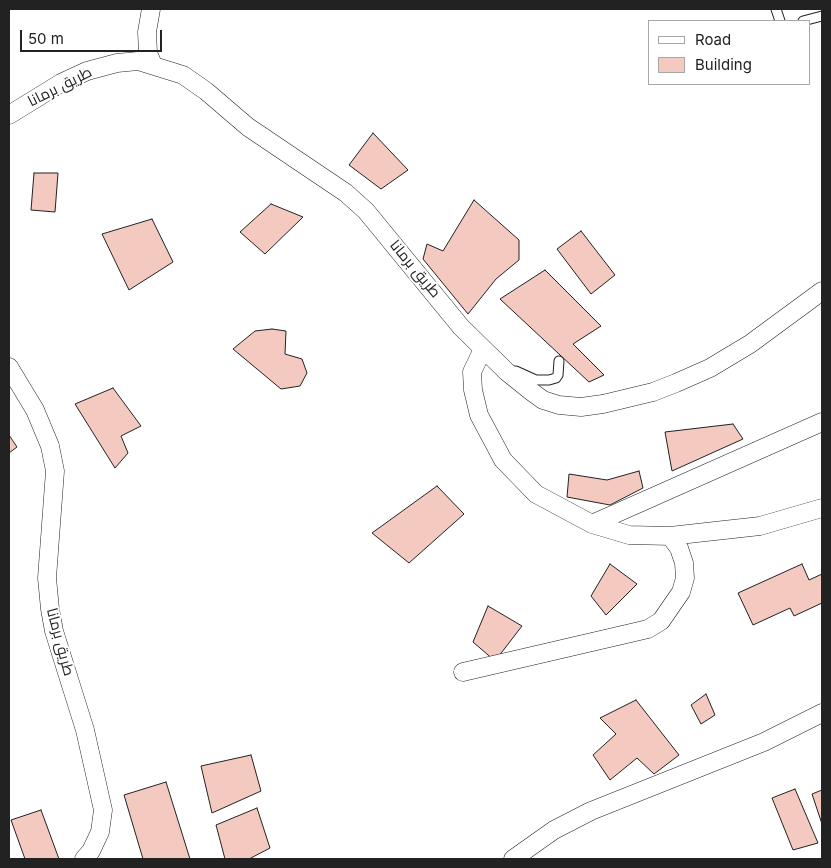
<!DOCTYPE html>
<html>
<head>
<meta charset="utf-8">
<style>
	body { margin:0 }
	#map { position:relative; width:831px; height:868px; overflow:hidden; background:#fff; font-family:Inter,sans-serif }
	canvas { display:block }
	.frame { position:absolute; inset:0; border:10px solid #222; pointer-events:none }
	.legend { position:absolute; left:648px; top:20px; width:162px; height:65px; box-sizing:border-box; background:#fff; border:1px solid #a7a7a7; margin:0; padding:6px 9px; list-style:none; font-size:15px; color:#222 }
	.legend li { display:flex; align-items:center; gap:10px; height:25px }
	.legend b { width:25px; border:1px solid #a7a7a7 }
	.scale { position:absolute; left:20px; top:30px; width:142px; height:22px; box-sizing:border-box; border:2px solid #222; border-top:0; padding-left:6px; font-size:15px; line-height:18px; white-space:nowrap; color:#222; -webkit-text-stroke:4px #fff; paint-order:stroke }
</style>
</head>
<body>
<div id="map">
<canvas width="831" height="868"></canvas>
<div class="frame"></div>
<ul class="legend">
<li><b style="height:6px;background:#fff"></b>Road</li>
<li><b style="height:14px;background:#f3c9c0"></b>Building</li>
</ul>
<div class="scale">50 m</div>
</div>
<script>
const g = document.querySelector('canvas').getContext('2d');
g.lineJoin = 'round';
function fill(path, color) {
  g.fillStyle = color;
  g.fill(path, 'evenodd');
}
function shape(rows) {
  const path = new Path2D();
  for (const r of rows) {
    path.moveTo(r[0], r[1]);
    for (let i = 2; i < r.length; i += 2) path.lineTo(r[i], r[i + 1]);
  }
  return path;
}
function stroke(path, color, width, dash) {
  g.strokeStyle = color;
  g.lineWidth = width;
  g.lineCap = dash ? 'butt' : 'round';
  g.setLineDash(dash || []);
  g.stroke(path);
}
function write(font, color, halo, rows, align = 'center') {
  g.font = font + ' Inter,Cairo,sans-serif';
  g.lineWidth = 4;
  g.setLineDash([]);
  g.textBaseline = 'middle';
  g.strokeStyle = halo;
  g.fillStyle = color;
  for (const [text, x, y, turn = 0] of rows) {
    g.save();
    g.translate(x, y);
    g.rotate((+turn || 0) * Math.PI / 180);
    g.textAlign = isNaN(turn) ? turn : align;
    if (halo) g.strokeText(text, 0, 0);
    g.fillText(text, 0, 0);
    g.restore();
  }
}
const building = shape([
	[373,133,408,170,381,189,349,165,373,133],
	[34,173,58,173,55,212,31,210,34,173],
	[474,200,519,240,519,260,496,279,468,314,423,259,427,244,443,251,474,200],
	[271,204,303,217,265,254,240,232,271,204],
	[152,219,173,262,129,290,102,234,152,219],
	[581,231,615,275,591,294,557,249,581,231],
	[545,270,601,326,573,344,604,375,589,382,500,299,545,270],
	[272,329,286,331,285,354,302,359,307,373,300,386,281,389,233,349,255,331,272,329],
	[113,388,141,426,121,436,128,453,115,468,75,404,113,388],
	[733,424,743,439,672,471,665,432,733,424],
	[9,435,17,447,9,453,9,435],
	[639,471,643,488,610,505,567,497,569,474,607,480,639,471],
	[437,486,464,514,409,563,372,533,437,486],
	[610,564,637,584,606,615,591,596,610,564],
	[802,564,809,580,822,574,822,603,794,616,790,608,753,625,738,593,802,564],
	[488,606,522,626,495,661,473,642,488,606],
	[706,694,715,715,701,724,691,705,706,694],
	[636,700,679,755,654,774,637,758,610,780,593,755,616,734,600,718,636,700],
	[251,755,261,791,212,813,201,766,251,755],
	[166,782,190,859,143,859,124,795,166,782],
	[795,789,818,843,793,850,772,798,795,789],
	[822,790,822,824,812,794,822,790],
	[257,808,270,848,249,859,225,859,216,825,257,808],
	[41,810,59,859,25,859,11,820,41,810]
]);
const service = shape([
	[776,9,780,21],
	[803,21,822,16],
	[516,371,536,380,549,380,556,378,558,375,559,361]
]);
const minor = shape([
	[151,9,147,32,148,53,153,65],
	[9,115,61,83,87,71,117,63,138,61,183,75,206,91,248,127,346,193,366,211,461,327,507,372,532,392,543,400,559,405,581,407,603,404,653,392,676,383,710,368,750,344,822,291],
	[483,349,472,372,473,390,479,415,503,460,536,494,592,524,629,535,670,536,760,526,822,508],
	[9,367,35,410,50,446,55,471,47,578,50,609,54,631,85,730,103,810,100,832,91,851,84,859],
	[592,524,822,422],
	[463,672,648,629,661,621,681,592,685,578,684,563,679,548,670,536],
	[513,859,554,830,591,811,764,742,822,713]
]);
const streetNames = [
	["طريق برمانا",60,87,-27],
	["طريق برمانا",415,269,50],
	["طريق برمانا",60,642,75]
];
fill(building, '#f3c9c0');
stroke(building, '#222', 1);
stroke(service, '#222', 11);
stroke(minor, '#222', 19);
stroke(service, '#fff', 9);
stroke(minor, '#fff', 18);
write('15px', '#222', '#fff', streetNames);
</script>
</body>
</html>
